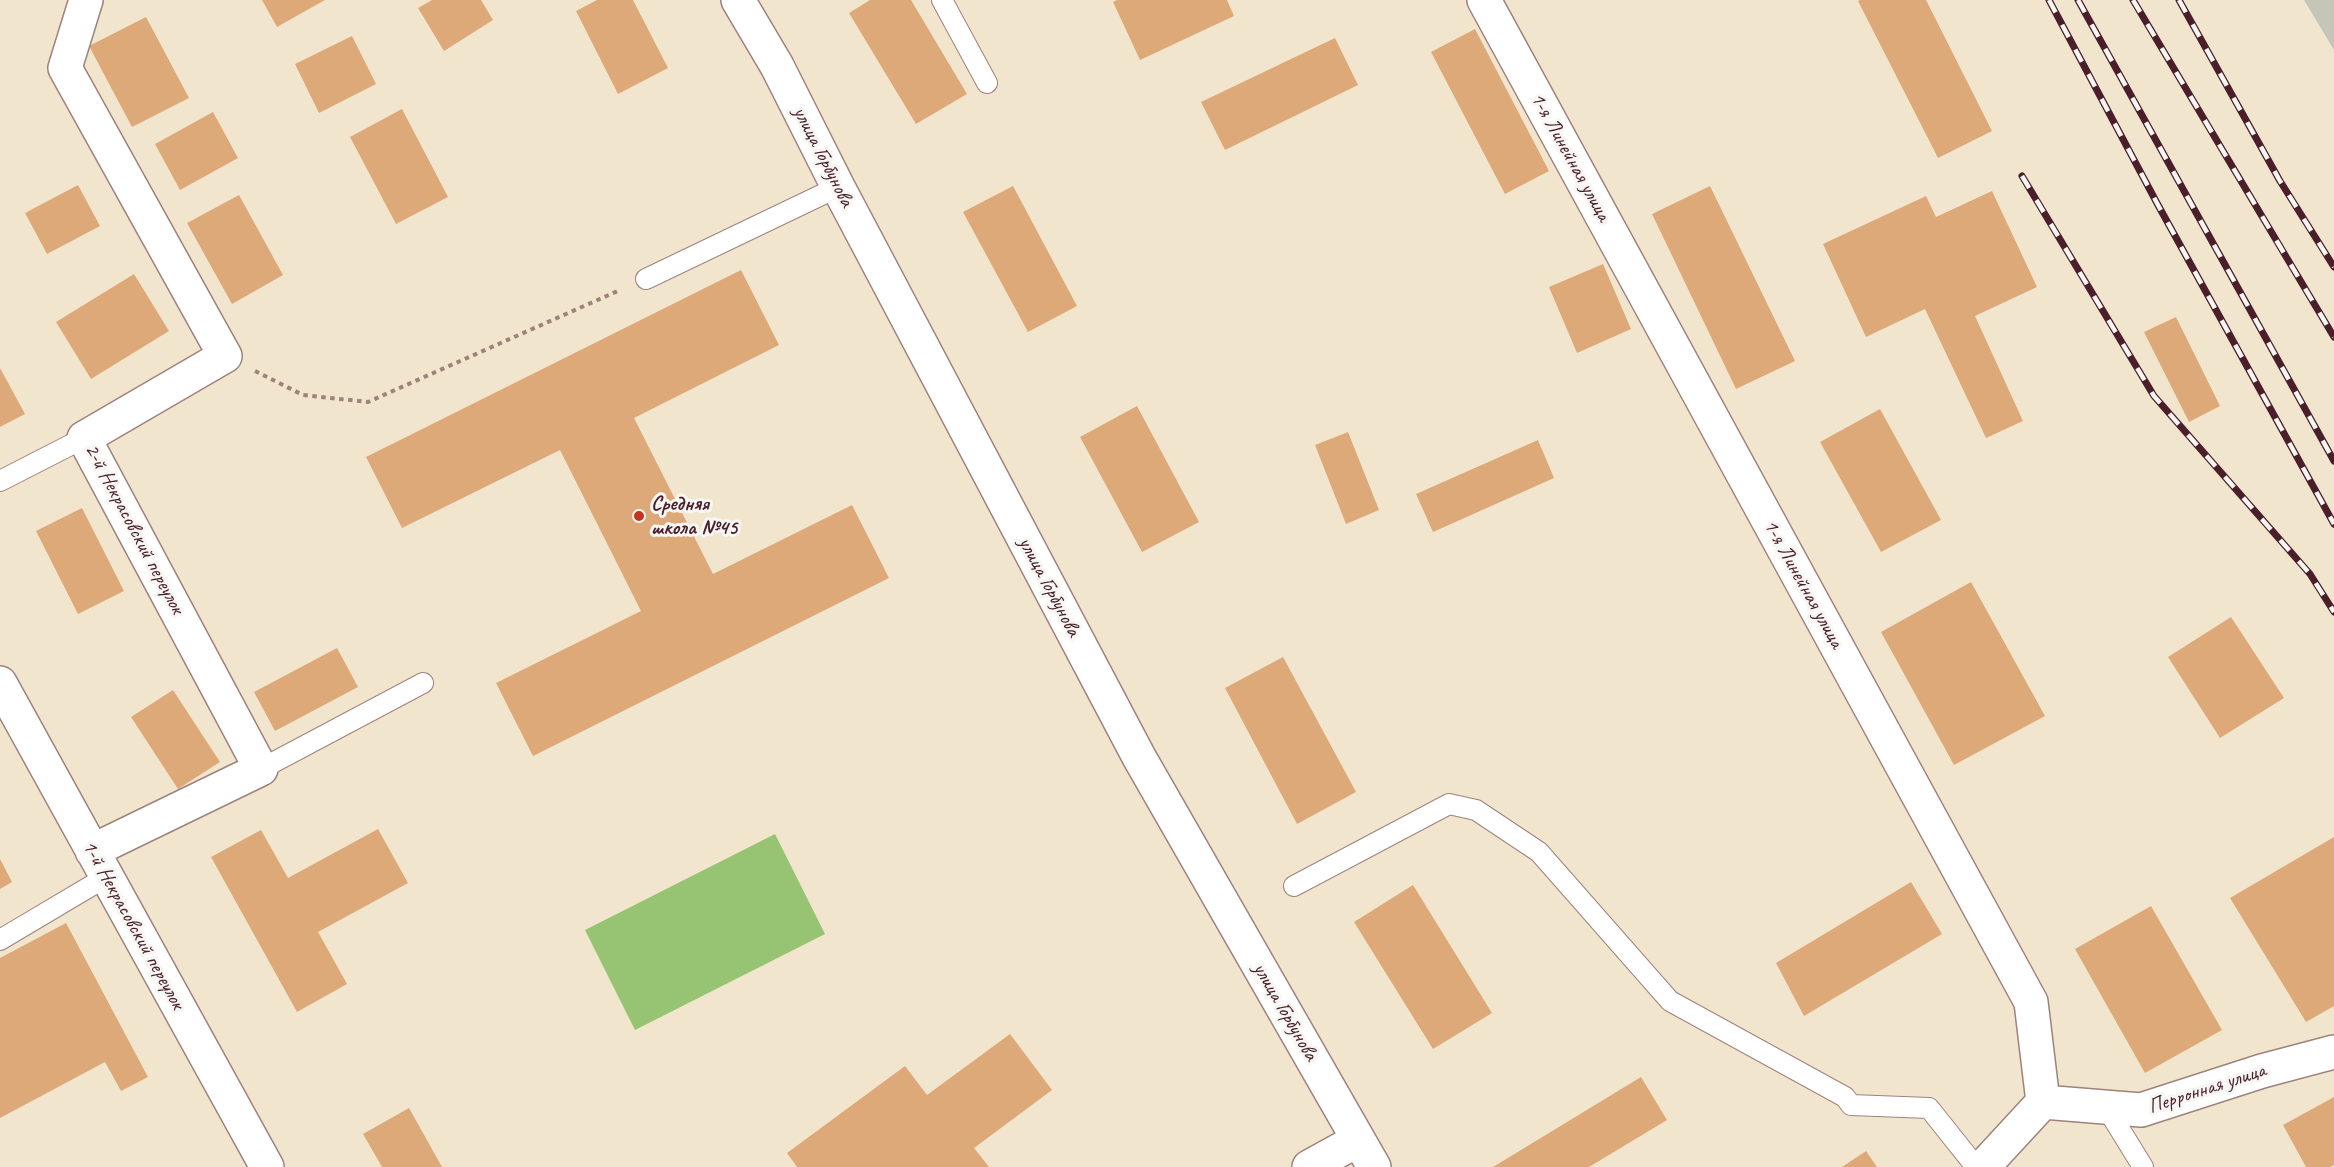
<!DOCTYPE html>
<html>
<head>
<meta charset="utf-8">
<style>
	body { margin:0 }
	canvas { display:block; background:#f2e5ce }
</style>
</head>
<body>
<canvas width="2334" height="1167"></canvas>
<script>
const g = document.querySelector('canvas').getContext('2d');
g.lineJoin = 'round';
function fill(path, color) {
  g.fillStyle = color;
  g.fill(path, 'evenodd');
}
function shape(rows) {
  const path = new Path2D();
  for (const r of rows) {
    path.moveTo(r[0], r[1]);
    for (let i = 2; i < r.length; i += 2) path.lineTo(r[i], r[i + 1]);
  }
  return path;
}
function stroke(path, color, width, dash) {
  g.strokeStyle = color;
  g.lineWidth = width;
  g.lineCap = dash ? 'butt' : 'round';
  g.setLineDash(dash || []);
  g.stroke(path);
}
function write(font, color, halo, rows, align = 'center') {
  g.font = font + ' Caveat,sans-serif';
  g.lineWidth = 6;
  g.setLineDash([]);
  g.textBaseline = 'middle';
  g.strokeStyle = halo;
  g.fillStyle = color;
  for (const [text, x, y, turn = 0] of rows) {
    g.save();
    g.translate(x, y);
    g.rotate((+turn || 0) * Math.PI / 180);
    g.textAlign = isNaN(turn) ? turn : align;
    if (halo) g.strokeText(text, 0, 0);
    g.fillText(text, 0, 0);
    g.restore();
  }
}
const industrial = shape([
	[2304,0,2334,0,2334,50]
]);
const green = shape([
	[775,834,825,934,635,1030,585,930]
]);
const building = shape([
	[262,0,325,0,277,27],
	[432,0,481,0,493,20,444,51,418,8],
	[597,0,633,0,668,68,618,94,576,11],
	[870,0,911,0,967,94,916,124,849,13],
	[1117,0,1227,0,1234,16,1140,60,1113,2],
	[1860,0,1926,0,1992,131,1938,158,1858,1],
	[146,17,189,98,132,127,89,46],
	[1475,29,1549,171,1505,194,1431,52],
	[352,36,376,84,319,113,295,64],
	[1335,38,1358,85,1225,150,1201,102],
	[402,109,448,197,396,224,350,137],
	[213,112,238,158,180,190,155,144],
	[78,185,100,226,47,254,25,213],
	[1013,186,1077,306,1028,332,963,212],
	[1710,186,1795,361,1736,389,1652,214],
	[1992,191,2037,287,1975,316,2023,421,1986,438,1925,309,1866,337,1823,244,1926,196,1936,217],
	[239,195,283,275,232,304,187,223],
	[1603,264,1631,329,1577,353,1549,287],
	[741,270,779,345,634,418,713,574,852,505,889,578,533,756,496,683,641,611,560,450,402,528,366,457],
	[134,274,169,331,91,379,56,322],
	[2176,317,2220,406,2189,422,2144,332],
	[0,368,25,414,0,427],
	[1137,406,1199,522,1142,552,1080,437],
	[1880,409,1941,520,1881,552,1820,442],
	[1348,432,1379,510,1346,524,1315,445],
	[1538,440,1554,478,1433,532,1416,494],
	[82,508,124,591,78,614,36,531],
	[1971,582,2045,716,1954,765,1881,632],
	[2231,617,2284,698,2220,738,2168,657],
	[337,648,358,687,275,731,254,692],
	[1283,657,1356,792,1297,824,1225,688],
	[173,690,220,762,178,789,131,717],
	[378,829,408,883,318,932,347,984,297,1012,211,857,261,830,288,878],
	[2334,837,2334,1006,2306,1022,2230,898],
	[0,859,12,882,0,889],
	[1911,882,1942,934,1804,1016,1776,963],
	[1413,885,1492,1013,1433,1049,1354,922],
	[2151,906,2222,1030,2145,1073,2075,949],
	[66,923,148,1077,121,1091,105,1062,0,1118,0,958],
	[1010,1034,1052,1090,974,1148,989,1167,797,1167,787,1153,905,1066,927,1095],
	[1641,1077,1667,1120,1589,1167,1493,1167],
	[2334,1097,2334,1165,2330,1167,2306,1167,2283,1125],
	[409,1108,442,1167,382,1167,363,1134],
	[1866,1151,1877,1167,1842,1167]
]);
const path = shape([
	[255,371,303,395,368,402,620,290]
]);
const lane = shape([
	[942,0,987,83],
	[646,279,838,187],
	[0,481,84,438],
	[261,769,423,683],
	[1294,886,1449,804,1476,810,1539,852,1670,1001,1845,1097,1851,1105,1929,1108,1976,1167],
	[0,940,106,877],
	[2106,1107,2143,1167]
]);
const street = shape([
	[86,0,65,68,225,356,84,438,261,769,92,851],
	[1484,0,2031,1002,2043,1102,1983,1167],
	[0,683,267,1167],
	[2043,1102,2141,1110,2262,1071,2334,1052],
	[1309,1167,1358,1140]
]);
const secondary = shape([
	[738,0,777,66,838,187,1139,757,1374,1167]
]);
const rail = shape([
	[2049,0,2158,205,2334,524],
	[2078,0,2334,461],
	[2133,0,2334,337],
	[2179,0,2280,181,2334,267],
	[2022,176,2154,396,2310,574,2334,612]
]);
const markers = [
	[639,516,6,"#c8321e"]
];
const streetNames = [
	["улица Горбунова",823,157,63],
	["1-я Линейная улица",1570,157,61],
	["2-й Некрасовский переулок",134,529,62],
	["1-я Линейная улица",1803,584,61],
	["улица Горбунова",1049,587,62],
	["1-й Некрасовский переулок",133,925,61],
	["улица Горбунова",1285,1012,60],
	["Перронная улица",2207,1089,-18]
];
const poiNames = [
	["Средняя",651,504],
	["школа №45",651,528]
];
fill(industrial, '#c5c5b8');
fill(green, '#97c472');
fill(building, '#dea979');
stroke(lane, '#9e827c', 22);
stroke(street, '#9e827c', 36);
stroke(secondary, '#9e827c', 36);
stroke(path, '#9e827c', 4, [4.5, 4.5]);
stroke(lane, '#fff', 20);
stroke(street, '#fff', 33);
stroke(secondary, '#fff', 33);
stroke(rail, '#4a1f2b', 7);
stroke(rail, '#f6f6f2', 4.5, [14]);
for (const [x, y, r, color] of markers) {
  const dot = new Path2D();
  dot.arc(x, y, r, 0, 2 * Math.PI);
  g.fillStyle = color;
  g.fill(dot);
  stroke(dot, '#f6f6f2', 2);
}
write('21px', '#4a1f2b', '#f6f6f2', streetNames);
write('bold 21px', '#4a1f2b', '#f6f6f2', poiNames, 'left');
</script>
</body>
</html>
